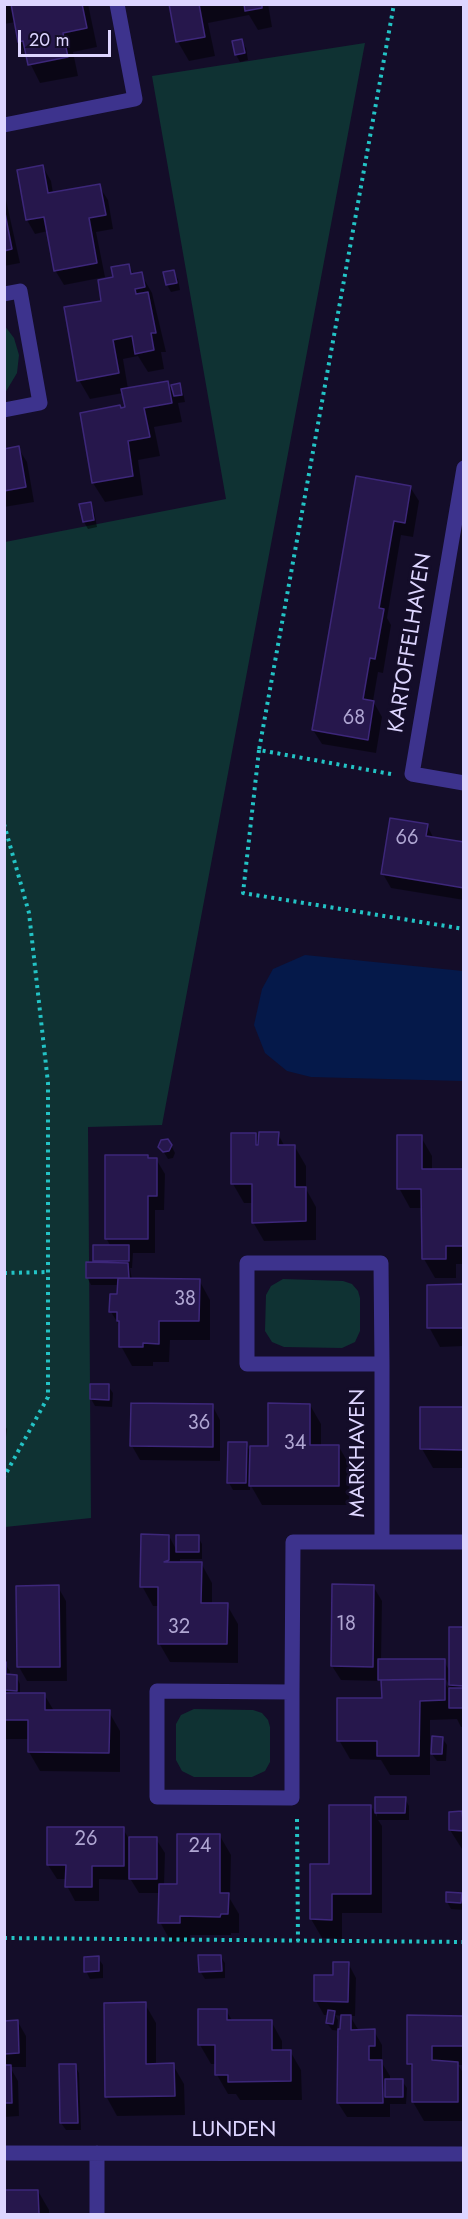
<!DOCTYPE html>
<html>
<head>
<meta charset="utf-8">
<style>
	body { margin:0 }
	#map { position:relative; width:468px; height:2219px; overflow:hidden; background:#140d29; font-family:Jost,sans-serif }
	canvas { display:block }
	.frame { position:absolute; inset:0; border:6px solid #ddd5ff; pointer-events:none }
	.scale { position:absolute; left:18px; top:30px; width:93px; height:27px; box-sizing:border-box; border:3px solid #ddd5ff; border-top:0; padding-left:8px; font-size:18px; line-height:21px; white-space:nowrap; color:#ddd5ff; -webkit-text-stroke:4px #140d29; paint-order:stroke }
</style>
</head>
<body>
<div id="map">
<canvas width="468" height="2219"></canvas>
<div class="frame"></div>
<div class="scale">20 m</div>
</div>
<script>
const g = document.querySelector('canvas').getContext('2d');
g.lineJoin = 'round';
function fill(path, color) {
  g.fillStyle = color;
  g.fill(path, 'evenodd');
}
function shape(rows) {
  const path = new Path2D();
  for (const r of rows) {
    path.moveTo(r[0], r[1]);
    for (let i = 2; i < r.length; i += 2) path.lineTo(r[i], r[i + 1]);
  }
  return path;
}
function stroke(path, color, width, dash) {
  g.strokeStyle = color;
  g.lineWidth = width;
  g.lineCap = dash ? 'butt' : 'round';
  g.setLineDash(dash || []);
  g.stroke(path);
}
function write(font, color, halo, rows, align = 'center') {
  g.font = font + ' Jost,sans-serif';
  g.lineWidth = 6;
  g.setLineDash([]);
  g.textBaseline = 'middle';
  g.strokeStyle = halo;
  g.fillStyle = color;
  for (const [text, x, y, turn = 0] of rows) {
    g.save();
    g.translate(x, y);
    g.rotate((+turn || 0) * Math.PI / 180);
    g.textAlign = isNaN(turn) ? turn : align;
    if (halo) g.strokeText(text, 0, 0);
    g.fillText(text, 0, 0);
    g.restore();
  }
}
const green = shape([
	[365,43,162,1125,88,1127,91,1518,5,1527,5,542,226,499,152,76],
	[4,325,14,338,19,355,17,373,5,393],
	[283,1279,343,1281,352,1284,358,1291,360,1298,360,1331,355,1342,342,1348,284,1347,272,1342,265,1331,266,1295,271,1286],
	[194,1709,253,1710,262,1713,268,1720,270,1727,270,1762,265,1771,252,1777,194,1777,182,1771,176,1760,176,1724,181,1715]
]);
const water = shape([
	[305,955,463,971,463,1081,311,1077,287,1071,265,1053,254,1025,262,989,273,969]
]);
const shadow = shape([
	[4,4,88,4,97,47,73,52,78,76,40,83,19,41,16,22,4,24],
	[170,4,268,4,272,27,258,30,249,15,208,23,215,56,189,61,178,42],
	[241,41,246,48,248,60,240,62,236,55],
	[43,167,51,181,53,193,99,186,108,200,113,229,96,232,105,277,64,285,55,270,48,231,35,234,27,220,18,171],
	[4,191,20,263,4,266],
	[129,265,134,275,141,274,152,293,166,352,161,352,164,369,148,372,138,356,123,359,128,389,167,382,174,394,179,385,183,392,185,402,178,403,182,422,154,427,160,456,138,460,143,495,105,502,93,483,81,414,126,408,123,393,90,399,79,380,103,302,114,278],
	[173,271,178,279,180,290,171,292,167,285],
	[18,448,27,462,34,502,4,507,4,451],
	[357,478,410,487,419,501,413,537,401,535,387,618,391,625,383,673,378,672,373,701,382,717,376,753,322,744,313,730],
	[90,504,94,511,97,527,88,529,84,522],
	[427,825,434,839,464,844,464,900,391,888,383,874],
	[255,1134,260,1142,278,1134,285,1147,295,1147,306,1166,306,1189,316,1207,316,1240,264,1241,253,1222,253,1203,244,1203,233,1184],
	[421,1137,432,1156,432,1170,464,1170,464,1264,456,1264,456,1278,435,1278,424,1259,423,1208,410,1208,399,1188],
	[171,1145,175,1153,173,1158,168,1159,160,1146],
	[148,1159,156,1159,165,1174,164,1210,155,1210,155,1253,133,1253,132,1268,130,1268,132,1280,199,1280,210,1300,210,1340,170,1340,169,1362,153,1362,153,1366,132,1366,121,1346,121,1328,111,1312,119,1296,119,1285,91,1285,87,1277,97,1264,95,1260,111,1247,106,1238],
	[464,1286,464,1346,440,1347,429,1327],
	[108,1386,113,1393,112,1407,95,1406,91,1399],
	[212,1405,220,1420,220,1461,140,1460,132,1446],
	[310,1405,321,1424,321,1446,339,1447,350,1466,349,1505,262,1505,250,1484,250,1490,233,1490,229,1483,246,1444,251,1453,270,1448],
	[422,1409,464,1409,464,1468,433,1468,422,1449],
	[4,1424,7,1429,6,1437,4,1437],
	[169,1536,177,1551,198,1537,202,1544,202,1559,180,1559,180,1563,201,1563,212,1583,212,1604,227,1605,238,1624,238,1663,170,1662,159,1643,159,1606,153,1606,142,1586],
	[373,1586,382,1601,381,1661,444,1661,450,1672,464,1629,464,1727,461,1727,457,1719,430,1720,430,1775,390,1775,381,1760,350,1759,339,1740,383,1700,383,1685,381,1681,341,1680,332,1666],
	[442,1672,452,1690,449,1690,440,1674],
	[58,1587,66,1601,67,1681,27,1681,19,1667,17,1588],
	[4,1663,10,1671,10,1676,16,1676,20,1684,20,1694,44,1694,54,1711,109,1712,120,1731,120,1772,40,1771,29,1752,29,1739,4,1739],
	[442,1738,447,1745,446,1761,437,1761,432,1754],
	[377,1798,405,1799,409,1806,409,1820,378,1820,382,1826,382,1913,342,1913,342,1939,322,1938,311,1919,331,1865,371,1806,377,1817],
	[451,1813,464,1813,464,1849,462,1849,450,1830],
	[123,1829,129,1839,156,1839,165,1853,164,1885,179,1885,220,1836,231,1855,230,1899,239,1914,239,1933,231,1933,231,1935,190,1935,190,1942,171,1942,160,1922,160,1893,139,1893,131,1880,99,1879,99,1901,75,1901,67,1886,67,1879,57,1879,48,1865],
	[461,1894,464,1899,464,1910,451,1909,447,1902],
	[220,1956,225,1963,225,1978,205,1979,200,1971],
	[98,1958,103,1965,103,1978,90,1979,86,1971],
	[348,1963,356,1978,355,2016,350,2016,359,2031,374,2031,382,2045,382,2060,380,2060,390,2076,390,2081,402,2081,407,2088,406,2104,390,2104,390,2117,347,2117,338,2103,340,2031,332,2030,327,2023,328,2015,324,2015,316,2001,316,1976,335,1976],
	[335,2015,342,2016,342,2031,337,2031,338,2020],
	[145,2004,156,2023,156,2065,173,2065,184,2084,185,2115,117,2116,106,2096],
	[226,2010,233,2022,271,2021,282,2041,282,2051,290,2051,301,2070,302,2100,240,2100,236,2094,228,2094,217,2075,217,2064,211,2064,200,2045],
	[464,2018,464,2065,458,2065,464,2074,464,2121,424,2121,413,2102,413,2071,409,2063],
	[4,2022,18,2022,26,2036,26,2067,10,2067,18,2081,19,2116,4,2117],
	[60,2066,75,2066,79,2073,81,2130,66,2130,61,2123],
	[38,2191,49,2210,49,2214,5,2214,5,2192]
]);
const building = shape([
	[11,4,82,4,87,28,63,33,68,57,28,65,23,41,18,42,11,4],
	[169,4,199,4,205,37,176,42,169,4],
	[244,4,262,4,262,8,245,11,244,4],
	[242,39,245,53,235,55,232,41,242,39],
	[43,165,48,193,100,184,106,215,89,218,97,263,54,271,44,217,26,220,17,170,43,165],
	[4,208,12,249,4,251,4,208],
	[129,264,131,274,142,272,145,287,135,289,136,294,148,292,156,333,151,333,154,350,135,354,132,336,113,340,119,373,77,381,64,307,101,301,98,280,113,277,111,267,129,264],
	[174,270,177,283,166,285,163,272,174,270],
	[168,381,172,403,144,408,150,437,128,441,133,476,92,483,80,413,120,405,121,408,125,407,121,389,168,381],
	[180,383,182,395,174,396,171,385,180,383],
	[19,446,26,487,4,491,4,449,19,446],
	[356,476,411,486,405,523,394,521,379,608,384,609,375,659,370,658,363,699,374,701,368,740,312,730,356,476],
	[91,502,94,520,83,522,79,504,91,502],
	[390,818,428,824,426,836,464,842,464,888,381,874,390,818],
	[259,1132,279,1132,278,1145,295,1145,295,1187,306,1187,306,1221,252,1223,252,1184,231,1184,231,1133,256,1133,256,1145,258,1145,259,1132],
	[397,1135,422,1135,422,1169,464,1169,464,1246,446,1246,446,1259,422,1259,421,1189,397,1189,397,1135],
	[168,1139,172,1145,169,1151,163,1152,158,1147,161,1140,168,1139],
	[105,1155,148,1155,148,1158,157,1158,157,1196,148,1196,148,1239,105,1239,105,1155],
	[93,1245,129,1245,129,1261,93,1261,93,1245],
	[86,1262,128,1263,129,1278,86,1278,86,1262],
	[118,1278,200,1279,199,1321,159,1321,159,1344,143,1343,143,1347,119,1347,119,1321,117,1321,117,1312,109,1312,110,1294,117,1294,118,1278],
	[464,1284,464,1328,427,1328,427,1285,464,1284],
	[90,1384,109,1384,109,1400,90,1399,90,1384],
	[131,1403,213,1404,213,1447,130,1446,131,1403],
	[268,1403,310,1404,310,1445,339,1445,339,1486,249,1486,250,1446,268,1446,268,1403],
	[420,1407,464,1407,464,1450,420,1449,420,1407],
	[228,1442,247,1442,246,1483,227,1483,228,1442],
	[141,1534,169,1535,169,1560,164,1562,202,1562,201,1603,228,1603,227,1644,158,1644,158,1587,140,1587,141,1534],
	[176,1535,199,1535,199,1552,176,1552,176,1535],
	[332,1584,374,1585,373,1667,331,1666,332,1584],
	[59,1585,60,1667,17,1667,16,1586,59,1585],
	[449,1627,464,1627,464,1686,449,1685,449,1627],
	[378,1659,445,1659,445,1679,378,1680,378,1659],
	[4,1662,6,1662,6,1674,17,1675,17,1691,4,1690,4,1662],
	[445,1679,445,1700,420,1701,419,1756,377,1756,377,1741,337,1741,337,1698,382,1698,381,1680,445,1679],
	[449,1688,464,1688,464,1708,449,1708,449,1688],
	[4,1693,45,1693,45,1710,110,1710,109,1753,28,1752,28,1720,4,1720,4,1693],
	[432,1736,443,1737,442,1754,431,1754,432,1736],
	[375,1797,406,1797,405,1813,375,1813,375,1797],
	[329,1805,371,1805,371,1894,332,1894,332,1920,310,1919,310,1864,329,1864,329,1805],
	[462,1811,464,1831,449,1830,449,1812,462,1811],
	[47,1827,124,1827,124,1866,92,1866,92,1887,65,1887,66,1865,47,1865,47,1827],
	[177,1834,220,1834,220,1893,229,1893,228,1914,221,1914,220,1917,180,1916,180,1923,158,1923,159,1884,177,1884,177,1834],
	[129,1837,157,1837,157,1879,129,1879,129,1837],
	[446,1892,462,1893,461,1903,446,1902,446,1892],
	[198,1955,221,1955,222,1971,199,1972,198,1955],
	[99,1956,99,1971,84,1972,84,1957,99,1956],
	[333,1962,349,1962,348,2002,314,2001,314,1975,333,1975,333,1962],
	[146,2002,146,2064,174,2063,175,2096,105,2097,104,2003,146,2002],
	[198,2009,227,2009,227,2020,272,2020,272,2050,291,2050,291,2081,228,2082,228,2075,215,2075,215,2045,198,2045,198,2009],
	[328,2010,335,2011,333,2024,326,2023,328,2010],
	[341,2015,351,2015,351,2030,375,2029,375,2046,369,2046,369,2060,382,2060,383,2103,337,2103,338,2029,340,2029,341,2015],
	[407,2015,464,2016,464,2046,432,2046,432,2060,458,2062,458,2102,412,2102,412,2064,407,2064,407,2015],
	[18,2020,19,2053,4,2054,4,2021,18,2020],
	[59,2064,76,2064,78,2123,60,2123,59,2064],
	[4,2065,11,2065,12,2103,4,2103,4,2065],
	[385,2079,403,2079,403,2097,385,2097,385,2079],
	[4,2190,38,2190,39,2214,4,2214,4,2190]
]);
const path = shape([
	[259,750,243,893,464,929],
	[391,774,259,750,394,4],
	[4,824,29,913,48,1083,48,1397,4,1477],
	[4,1273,48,1272],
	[297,1819,298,1941],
	[4,1938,464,1942]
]);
const minor = shape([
	[4,125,135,99,117,4],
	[4,294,20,291,40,403,4,410],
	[464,468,412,774,464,783],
	[382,1364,247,1364,247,1263,381,1263,382,1364,382,1542],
	[292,1692,157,1691,157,1797,292,1798,292,1692,293,1542,464,1542],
	[4,2153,464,2154],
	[97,2214,97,2153]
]);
const numberNames = [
	["68",354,719],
	["66",407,839],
	["38",185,1300],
	["36",199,1424],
	["34",295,1444],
	["18",346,1625],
	["32",179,1628],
	["26",86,1840],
	["24",200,1847]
];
const streetNames = [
	["KARTOFFELHAVEN",411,643,-81],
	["MARKHAVEN",359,1453,-90],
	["LUNDEN",234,2131]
];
fill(green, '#0f3233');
fill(water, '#05194a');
fill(shadow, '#0007');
fill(building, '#26174c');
stroke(building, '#3d277a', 1.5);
stroke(path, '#23c3c5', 4, [3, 4.5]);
stroke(minor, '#3d338d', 15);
write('20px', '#afa6d2', null, numberNames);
write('22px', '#ddd5ff', '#140d29', streetNames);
</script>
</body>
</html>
